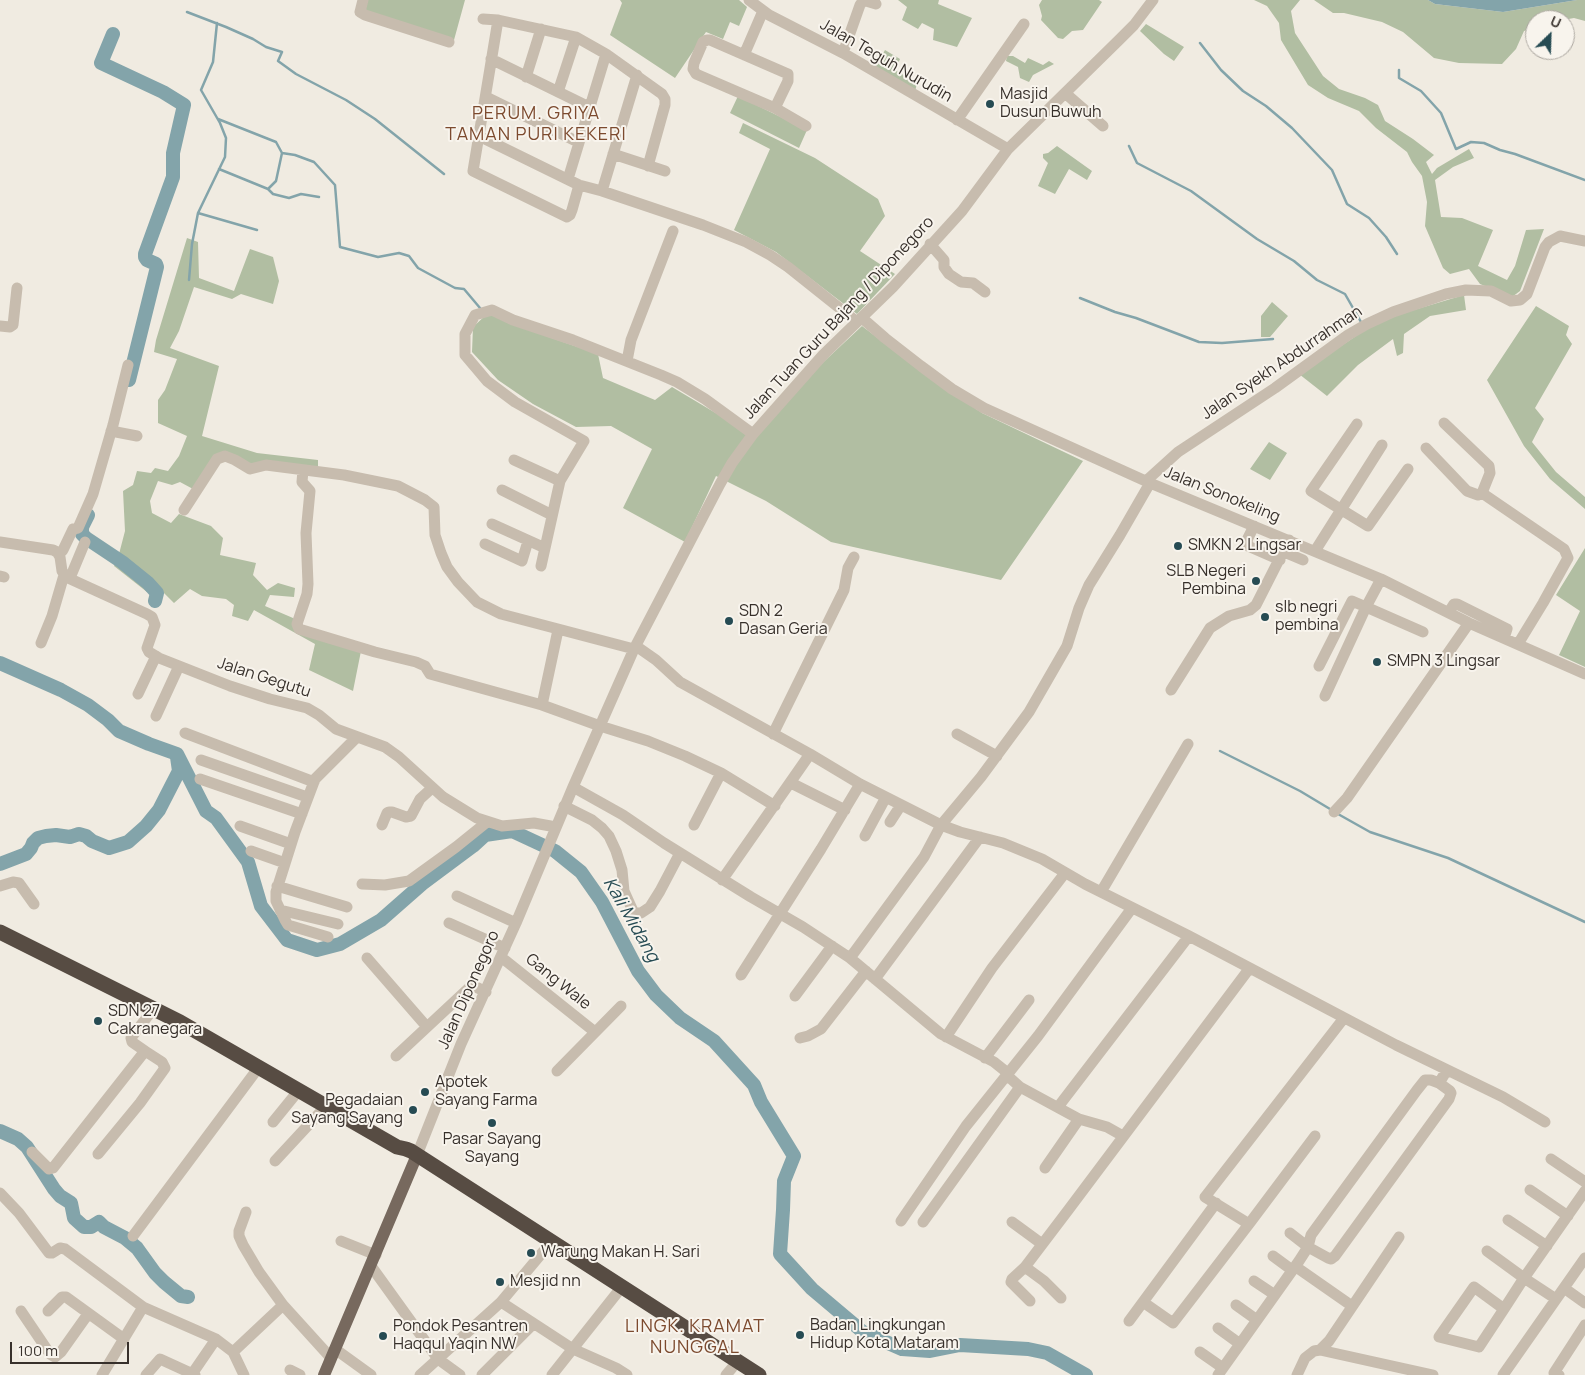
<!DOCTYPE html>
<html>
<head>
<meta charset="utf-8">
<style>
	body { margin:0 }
	#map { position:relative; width:1585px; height:1375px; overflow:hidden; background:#f0ebe1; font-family:Manrope,sans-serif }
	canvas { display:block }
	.north { position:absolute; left:1525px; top:10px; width:50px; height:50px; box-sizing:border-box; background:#f8f4ed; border:1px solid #aba69f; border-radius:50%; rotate:24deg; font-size:14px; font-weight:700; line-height:20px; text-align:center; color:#37302b }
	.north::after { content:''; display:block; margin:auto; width:18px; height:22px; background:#264b53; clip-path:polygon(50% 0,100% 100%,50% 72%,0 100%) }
	.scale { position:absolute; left:10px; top:1342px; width:119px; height:22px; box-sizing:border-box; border:2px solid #37302b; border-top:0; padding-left:6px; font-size:15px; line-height:18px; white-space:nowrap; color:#37302b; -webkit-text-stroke:4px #f8f4ed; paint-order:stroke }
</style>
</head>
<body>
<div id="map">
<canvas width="1585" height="1375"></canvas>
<div class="north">U</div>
<div class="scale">100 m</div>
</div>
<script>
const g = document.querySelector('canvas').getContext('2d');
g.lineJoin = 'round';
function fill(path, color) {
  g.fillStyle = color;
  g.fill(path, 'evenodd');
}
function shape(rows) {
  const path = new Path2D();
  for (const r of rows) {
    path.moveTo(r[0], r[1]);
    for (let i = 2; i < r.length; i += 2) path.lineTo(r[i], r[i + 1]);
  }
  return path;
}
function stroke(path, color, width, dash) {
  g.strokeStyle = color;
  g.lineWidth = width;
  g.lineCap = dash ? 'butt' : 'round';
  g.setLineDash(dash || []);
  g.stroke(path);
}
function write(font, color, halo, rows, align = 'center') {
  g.font = font + ' Manrope,sans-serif';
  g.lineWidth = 4;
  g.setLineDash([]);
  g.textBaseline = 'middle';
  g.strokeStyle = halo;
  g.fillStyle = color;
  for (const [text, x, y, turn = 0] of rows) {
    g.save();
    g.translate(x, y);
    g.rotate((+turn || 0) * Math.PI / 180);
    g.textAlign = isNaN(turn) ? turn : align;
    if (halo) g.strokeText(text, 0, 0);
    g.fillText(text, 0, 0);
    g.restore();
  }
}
const green = shape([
	[368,0,465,0,454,40,365,10],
	[620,0,739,0,747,7,739,26,730,22,723,39,706,32,675,78,610,35,622,3],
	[898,0,939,0,938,4,972,18,957,47,933,40,934,29,922,23,918,29,902,20,907,7],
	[1042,0,1099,0,1102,2,1083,30,1072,31,1063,39,1058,38,1041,20,1042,16,1039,5],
	[1254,0,1300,0,1291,11,1295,33,1323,76,1339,89,1365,98,1378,105,1385,121,1413,139,1434,155,1426,162,1432,174,1437,168,1469,149,1474,158,1453,167,1435,180,1441,217,1462,218,1493,230,1478,266,1507,280,1515,266,1526,230,1544,229,1520,291,1512,297,1480,284,1469,269,1450,274,1443,268,1425,226,1427,202,1422,176,1412,162,1407,152,1376,128,1359,111,1328,98,1308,85,1281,40,1279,23,1267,6],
	[1314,0,1428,0,1435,4,1503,12,1577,0,1585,0,1585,21,1574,18,1563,20,1535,20,1535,28,1524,31,1516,49,1502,64,1459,63,1434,58,1403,32,1382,22,1344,13,1333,13],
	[1146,24,1184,47,1174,61,1164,54,1140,31],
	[885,50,900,59,895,70,917,83,915,92,875,68],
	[1007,56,1013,56,1025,63,1028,58,1043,65,1049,61,1054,64,1033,75,1029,82,1020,78,1018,67,1006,61],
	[738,96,807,130,799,148,730,113],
	[743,123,815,158,878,199,885,216,860,251,895,274,857,314,776,252,734,230,770,149,739,133],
	[1057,146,1092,171,1087,180,1069,169,1055,194,1038,186,1048,163,1043,158,1043,154,1048,153],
	[187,238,198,242,199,278,234,291,250,249,273,257,279,281,273,304,241,294,232,299,194,287,179,331,170,348,219,366,202,436,257,453,318,460,318,468,247,464,225,453,193,489,180,482,172,485,158,481,150,501,152,513,171,523,179,514,211,526,223,538,220,555,256,563,253,575,267,590,278,583,295,588,294,597,270,595,265,606,293,618,297,631,361,651,353,691,309,670,315,644,254,610,248,621,232,616,234,605,226,599,202,596,190,589,174,603,162,591,147,592,114,566,119,554,125,531,123,491,133,485,137,471,151,473,155,468,168,471,179,456,187,436,158,423,158,400,165,390,177,359,154,352,156,340],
	[1464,295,1466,310,1430,316,1404,334,1403,353,1397,356,1393,339,1358,365,1327,396,1299,374,1368,328,1387,318],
	[1272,302,1288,316,1270,337,1261,337,1261,316],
	[1536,306,1569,326,1566,335,1572,344,1535,408,1544,419,1532,442,1556,472,1585,497,1585,509,1550,479,1524,446,1487,380],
	[488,313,508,323,598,354,603,378,655,400,672,387,756,437,816,369,862,326,921,371,982,413,1083,461,1001,580,831,542,766,501,716,476,685,542,623,508,652,449,611,426,576,427,533,404,498,380,472,352,473,327],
	[1269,442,1287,453,1270,480,1250,469],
	[1585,548,1585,667,1559,655,1580,611,1556,595]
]);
const water = shape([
	[1428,0,1577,0,1503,12,1435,4]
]);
const stream = shape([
	[187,12,226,27,253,39,266,47,282,52,278,61,296,74,346,100,375,119,444,174],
	[1200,43,1221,70,1243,91,1266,106,1292,128,1332,170,1347,204,1369,218,1386,237,1397,254],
	[1399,70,1399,78,1421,91,1441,113,1456,149,1471,142,1484,143,1500,150,1515,154,1585,180],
	[218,119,276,142,282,153,276,181,268,189],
	[1129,146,1137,163,1191,191,1257,239,1294,261,1317,280,1345,294,1361,322],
	[282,153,295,155,314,162,335,185,340,247,378,257,399,253,409,256,418,268,455,288,464,289,480,308],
	[219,169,268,189,273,194,289,198,301,194,319,197],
	[198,213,257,230],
	[189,280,192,244,198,213,225,157,226,138,220,123,201,90,213,62,217,23],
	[1080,298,1115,312,1136,318,1199,342,1222,343,1273,339],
	[1220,751,1300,791,1330,809],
	[1338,814,1370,832,1448,858,1585,922]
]);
const river = shape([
	[113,34,101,63,163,92,184,105,173,153,173,177,145,254,145,257,147,260,156,264,157,267,129,380],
	[88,515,82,527,82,534,86,538,122,562,148,583,157,593,155,601],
	[0,663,61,690,88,705,108,720,119,731,149,744,177,754,206,811,216,818,248,862,261,906,287,940,317,950,340,944,381,920,422,884,473,846,485,835,512,831,555,851,581,872,602,902,638,971,656,995,680,1018,714,1041,754,1085,761,1102,794,1156,784,1181,783,1210,780,1254,812,1289,863,1332,902,1349,930,1351,960,1345,1028,1349,1047,1353,1086,1375],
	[0,864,26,854,31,848,33,843,38,838,46,836,56,835,70,837,79,834,86,836,92,841,109,848,128,842,146,826,159,810,179,771,177,757],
	[0,1131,18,1139,27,1147,54,1189,60,1196,71,1203,74,1218,84,1227,91,1227,99,1222,104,1227,125,1238,137,1248,155,1273,164,1282,181,1296,188,1297]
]);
const minor = shape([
	[363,0,360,12,365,15,449,42],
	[749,0,769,15,843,53,1008,149],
	[483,19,498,20,576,37,606,54,662,94,665,99,665,105,648,166],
	[498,20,473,171,567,217,570,215,572,210,579,185],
	[843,53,860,5,863,1,866,1,876,4],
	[744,55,763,11],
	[491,59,589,107],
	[526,77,541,29],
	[558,92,576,37],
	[1065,93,1103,126],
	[486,97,578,142],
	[775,108,788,81,788,74,710,40,707,40,703,42,694,63,693,69,696,74,775,108,806,126],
	[957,120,1024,24],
	[479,136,579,185,602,191,703,225,746,242,770,255,788,267,857,322],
	[613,154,665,171],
	[568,179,606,54],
	[602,191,637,75],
	[930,244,944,260,944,267,949,274,961,282,973,283,985,292],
	[862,318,885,338,921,366,952,389,984,408,1150,483,1381,579,1469,623,1585,674],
	[0,326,10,327,13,325,17,288],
	[627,361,631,340,673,231],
	[1444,423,1489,466,1490,473,1482,493],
	[1357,424,1311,491,1368,526,1408,469],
	[111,431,137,436],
	[1426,448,1467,491,1478,495,1482,493,1564,549,1568,558,1543,603,1518,644],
	[514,460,560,481],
	[303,470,302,482,310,491,306,533,308,584,307,594,297,624,299,629,375,652,416,662,425,666,430,674,542,705,600,726,648,741,685,756,721,773,775,806],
	[1146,481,1178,452,1275,388,1348,335,1367,324,1393,312,1446,294,1466,290,1491,291,1511,301,1520,300,1527,294,1545,247,1549,242,1560,236,1585,241],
	[502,490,552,515],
	[184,510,217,459,225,456,235,460,250,469,266,465,344,475,398,486,425,500,434,507,435,535,441,553,447,567,458,582,477,602,501,614,634,649],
	[492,524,545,548],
	[1254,526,1247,540,1248,546,1280,560],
	[0,542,53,550,57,552,60,557,62,571,66,577,147,614,152,617,155,625,147,648,149,652,159,658,230,686,270,699,307,708,319,715,336,729,385,747,399,757,443,797,477,818,502,826,534,823,556,827],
	[485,544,522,561,528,541],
	[1315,551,1382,445],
	[1284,552,1303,560],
	[59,554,63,550,73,529,78,528,93,494,113,425,128,365],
	[541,566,560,481,584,441,515,402,487,381,465,355,465,334,475,315,492,310,513,320,573,340,661,375,677,382,705,399,753,434],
	[0,576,4,577],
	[70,578,85,542],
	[1449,612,1454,604,1457,604,1507,629,1504,638],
	[41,643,52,616,64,575],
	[636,646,656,660,680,682,810,754,860,784,941,825,960,832,1003,843,1042,859,1085,884,1189,936,1396,1045,1503,1097,1545,1122],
	[1319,666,1352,601,1366,607,1381,579],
	[1171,690,1210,628,1229,616,1250,610,1256,605,1289,540],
	[138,694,156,656],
	[1325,696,1366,607,1423,632],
	[542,705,558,630],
	[156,716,179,666],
	[185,733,314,782],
	[773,734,844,590,848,568,854,557],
	[957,734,997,756],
	[201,760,307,797],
	[200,779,302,814],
	[791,783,845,810],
	[573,787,623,815,664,843,751,897,803,927,850,958,941,1034,994,1062,1004,1070,1010,1078,1020,1087,1079,1119,1107,1127,1123,1136],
	[564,806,592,820,602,828,609,836,616,851,622,870,624,891,628,900,633,911,635,913,641,913,650,907,660,891,680,853],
	[1334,812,1347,798,1469,623],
	[890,822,901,805],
	[382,825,387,813,389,812,392,812,406,817,411,816,420,799,432,788],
	[694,825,721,773],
	[240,826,291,844],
	[865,836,886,797],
	[251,851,285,863],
	[722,880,810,754],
	[362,884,385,885,409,881,456,847,487,822],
	[0,886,13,882,19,883,34,904],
	[277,886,347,907],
	[1101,892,1188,744],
	[457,896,516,923],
	[280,910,338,924],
	[449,923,505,948],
	[328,937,288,925,285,920,276,901,276,892,295,832,315,779,357,737],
	[501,957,595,1032],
	[367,958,427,1027],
	[850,958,924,857,941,825,981,777,1029,712,1067,646,1079,608,1089,585,1120,535,1150,483],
	[741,975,821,849,860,784],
	[875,979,980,837],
	[795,996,832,946],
	[946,1037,992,968,1065,873],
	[800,1038,808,1036,821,1029,866,971],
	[396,1056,470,987,476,987,486,992],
	[985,1058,1029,1000],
	[557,1071,621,1006],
	[1058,1107,1189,936],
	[273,1122,299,1090],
	[1315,1136,1249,1224,1205,1197,1344,1018],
	[32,1152,49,1169,53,1168,145,1051,132,1042,131,1038,154,1008],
	[98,1154,140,1103,165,1068,162,1062,145,1051],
	[417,1155,461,1044,516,923,573,787,634,649,720,484,732,463,753,434,823,355,893,287,962,211,1008,149,1120,39,1134,25,1153,0],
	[1551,1159,1585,1182],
	[275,1161,326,1106],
	[1045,1168,1079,1119],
	[1530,1190,1568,1216],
	[0,1193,19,1213,49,1253,52,1253,60,1248,65,1249,143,1307,216,1339,233,1352,244,1375],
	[1216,1203,1143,1302,1173,1323,1249,1224],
	[246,1212,239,1231,239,1236,243,1245,259,1272,283,1305],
	[1508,1220,1547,1246],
	[901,1221,966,1126,1038,1036,1132,908],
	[923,1222,1020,1087],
	[1012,1222,1042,1244],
	[1290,1233,1308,1247,1328,1258,1331,1259,1335,1256,1449,1099,1451,1093,1450,1091,1439,1083],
	[133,1236,259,1067],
	[341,1241,376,1255],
	[1487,1251,1524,1278,1585,1191],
	[1273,1256,1292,1270],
	[371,1266,438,1359,460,1375],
	[1025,1267,1044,1281,1061,1298],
	[1299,1269,1352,1306],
	[1254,1281,1275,1295],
	[1564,1288,1585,1303],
	[1030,1301,1011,1282,1012,1279,1025,1267,1069,1209,1249,969],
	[501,1302,573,1349,616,1368,627,1375],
	[1236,1305,1257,1320],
	[1504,1309,1474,1287,1439,1337,1479,1347,1504,1309,1524,1278,1556,1299],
	[21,1311,50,1354,55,1357,61,1352,88,1314],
	[48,1311,62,1297,66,1297,124,1339],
	[1129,1321,1143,1302],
	[1218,1328,1240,1344],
	[335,1349,371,1375],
	[1320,1350,1329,1341,1399,1237],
	[233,1352,283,1305,331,1358],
	[1200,1352,1223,1368],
	[290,1370,300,1375],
	[192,1374,216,1339],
	[102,1375,143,1307],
	[146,1375,160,1359,195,1375],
	[420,1375,501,1302,547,1247],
	[482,1375,533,1324],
	[552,1375,617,1293],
	[726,1375,732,1368],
	[1218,1375,1299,1261,1308,1247,1311,1235,1417,1090,1425,1080,1431,1080,1439,1083,1447,1070],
	[1297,1375,1305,1358,1314,1351,1320,1350,1433,1375],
	[1503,1375,1585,1258],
	[1559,1375,1554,1373,1585,1325]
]);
const major = shape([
	[324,1375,417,1155]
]);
const highway = shape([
	[0,932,180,1022,397,1147,406,1149,411,1151,759,1375]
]);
const markers = [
	[990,104,5,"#264b53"],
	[1178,546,5,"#264b53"],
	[1256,581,5,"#264b53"],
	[1265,617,5,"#264b53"],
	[729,621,5,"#264b53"],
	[1377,662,5,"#264b53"],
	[98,1021,5,"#264b53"],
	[425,1092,5,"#264b53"],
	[413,1110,5,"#264b53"],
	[492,1123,5,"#264b53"],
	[531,1253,5,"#264b53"],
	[500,1282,5,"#264b53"],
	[800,1335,5,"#264b53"],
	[383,1336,5,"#264b53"]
];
const streetNames = [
	["Jalan Teguh Nurudin",886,61,30],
	["Jalan Tuan Guru Bajang / Diponegoro",839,318,-47],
	["Jalan Syekh Abdurrahman",1282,363,-34],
	["Jalan Sonokeling",1222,495,22],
	["Jalan Gegutu",264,678,18],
	["Gang Wale",558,982,39],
	["Jalan Diponegoro",469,990,-66]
];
const poiNames = [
	["Masjid",1000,95],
	["Dusun Buwuh",1000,113],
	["SMKN 2 Lingsar",1188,546],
	["SLB Negeri",1246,572,"right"],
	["Pembina",1246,590,"right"],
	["slb negri",1275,608],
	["pembina",1275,626],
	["SDN 2",739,612],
	["Dasan Geria",739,630],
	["SMPN 3 Lingsar",1387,662],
	["SDN 27",108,1012],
	["Cakranegara",108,1030],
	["Apotek",435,1083],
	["Sayang Farma",435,1101],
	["Pegadaian",403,1101,"right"],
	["Sayang Sayang",403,1119,"right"],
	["Pasar Sayang",492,1140,"center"],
	["Sayang",492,1158,"center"],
	["Warung Makan H. Sari",541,1253],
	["Mesjid nn",510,1282],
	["Badan Lingkungan",810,1326],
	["Hidup Kota Mataram",810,1344],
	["Pondok Pesantren",393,1327],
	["Haqqul Yaqin NW",393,1345]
];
const neighbourhoodNames = [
	["PERUM. GRIYA",536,114],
	["TAMAN PURI KEKERI",536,135],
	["LINGK. KRAMAT",695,1327],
	["NUNGGAL",695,1348]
];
const waterNames = [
	["Kali Midang",631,920,60]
];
fill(green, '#b1bea2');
fill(water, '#83a4aa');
stroke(stream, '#83a4aa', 2.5);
stroke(river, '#83a4aa', 14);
stroke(minor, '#c7bcae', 11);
stroke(major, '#77695e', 12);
stroke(highway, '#574c43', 15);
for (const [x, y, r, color] of markers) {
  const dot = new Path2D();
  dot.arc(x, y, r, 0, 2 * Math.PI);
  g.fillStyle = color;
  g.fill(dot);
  stroke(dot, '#f8f4ed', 2);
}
write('16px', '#37302b', '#f8f4ed', streetNames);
write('16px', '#37302b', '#f8f4ed', poiNames, 'left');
g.letterSpacing = '1px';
write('18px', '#7c4a2e', '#f8f4ed', neighbourhoodNames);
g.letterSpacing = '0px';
write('italic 18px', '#264b53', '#f8f4ed', waterNames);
</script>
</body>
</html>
